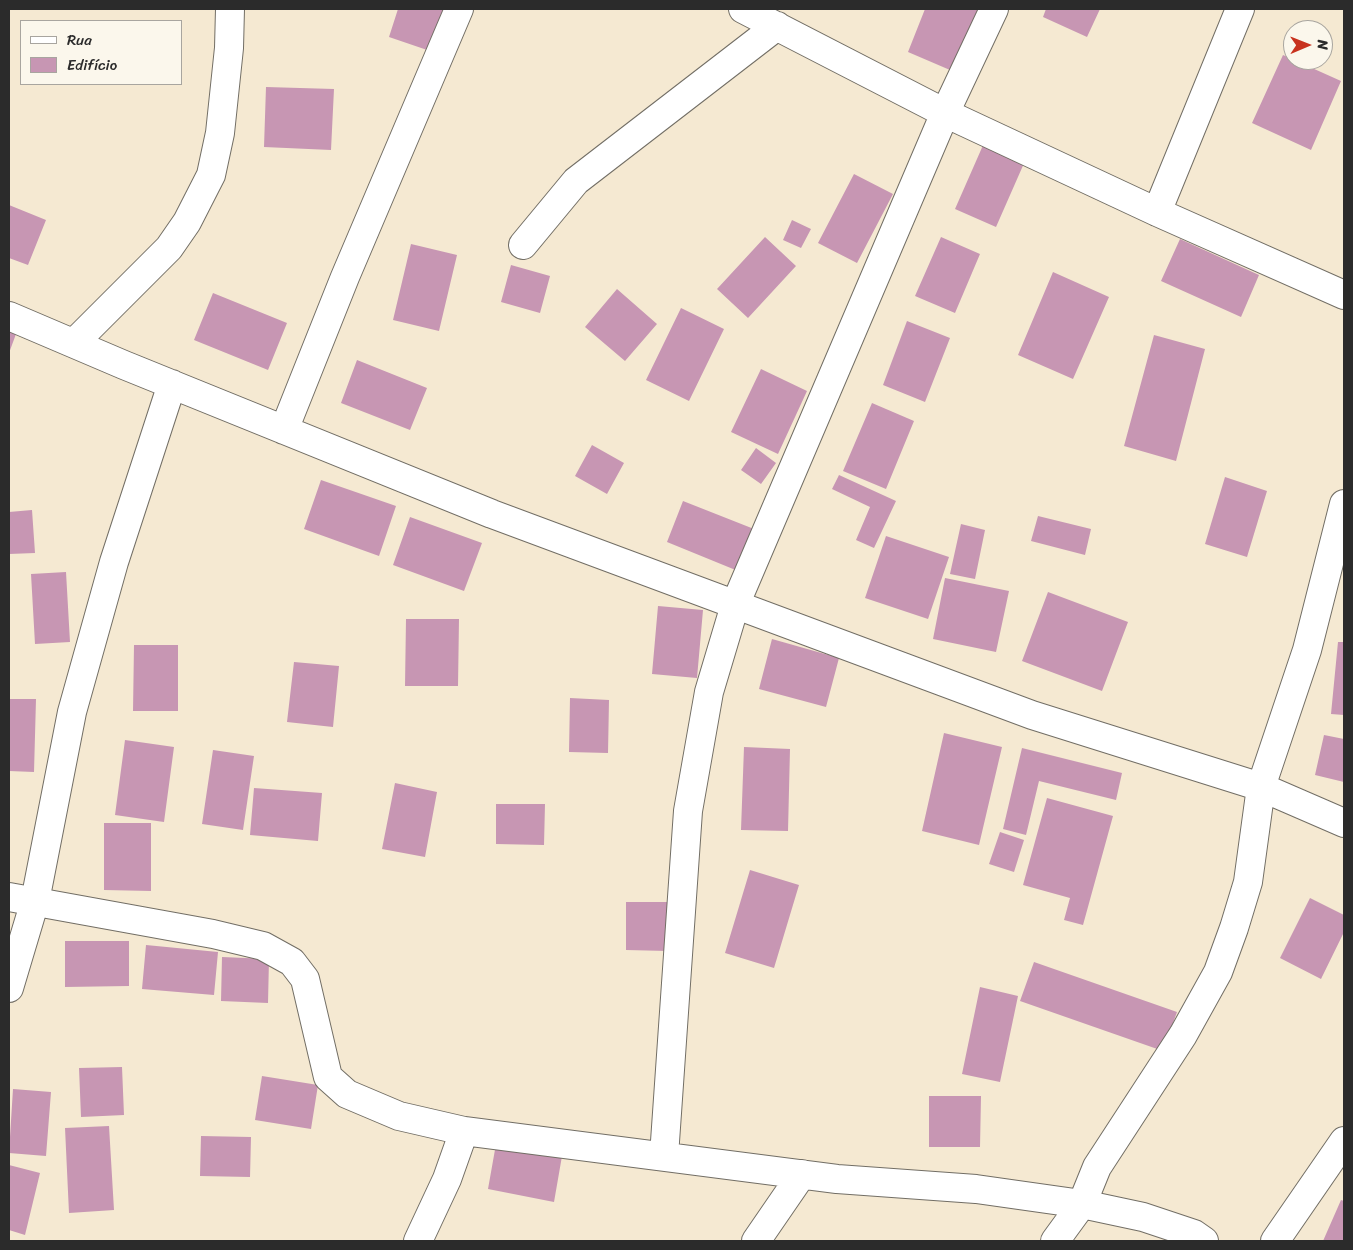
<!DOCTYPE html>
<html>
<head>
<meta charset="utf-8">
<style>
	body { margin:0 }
	#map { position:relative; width:1353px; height:1250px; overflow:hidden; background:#f5e9d2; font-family:Sriracha,sans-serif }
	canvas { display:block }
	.frame { position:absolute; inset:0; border:10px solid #2b2b2b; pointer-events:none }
	.legend { position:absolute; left:20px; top:20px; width:162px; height:65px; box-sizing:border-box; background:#fbf7ec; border:1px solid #a8a59f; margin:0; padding:6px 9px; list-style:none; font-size:15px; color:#2b2b2b }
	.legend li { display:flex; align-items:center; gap:10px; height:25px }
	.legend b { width:25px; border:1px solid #a8a59f }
	.north { position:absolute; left:1283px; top:20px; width:50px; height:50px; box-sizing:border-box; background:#fbf7ec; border:1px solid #a8a59f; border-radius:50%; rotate:89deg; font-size:14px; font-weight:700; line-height:20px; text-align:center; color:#2b2b2b }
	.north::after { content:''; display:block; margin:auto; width:18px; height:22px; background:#c8321e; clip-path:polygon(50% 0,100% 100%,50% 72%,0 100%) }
</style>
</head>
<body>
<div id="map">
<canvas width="1353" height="1250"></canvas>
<div class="frame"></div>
<ul class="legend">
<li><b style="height:6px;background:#fff"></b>Rua</li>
<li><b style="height:14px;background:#c796b3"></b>Edifício</li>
</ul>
<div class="north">N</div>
</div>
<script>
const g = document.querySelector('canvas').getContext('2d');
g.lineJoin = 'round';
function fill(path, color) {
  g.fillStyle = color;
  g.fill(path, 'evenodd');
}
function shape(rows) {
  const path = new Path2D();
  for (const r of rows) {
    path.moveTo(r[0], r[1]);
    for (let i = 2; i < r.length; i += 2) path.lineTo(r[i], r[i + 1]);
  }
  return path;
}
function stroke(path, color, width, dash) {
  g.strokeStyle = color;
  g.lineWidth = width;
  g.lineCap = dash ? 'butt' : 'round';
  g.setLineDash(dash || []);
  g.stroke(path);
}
const building = shape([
	[398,9,447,9,433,52,389,37],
	[925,9,983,9,957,73,908,52],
	[1046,9,1100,9,1087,37,1043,17],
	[1283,55,1341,81,1311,150,1252,123],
	[266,87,334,89,331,150,264,147],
	[984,143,1025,161,996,227,955,209],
	[854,174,893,194,857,263,818,243],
	[9,205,46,220,28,265,9,258],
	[792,220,811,229,801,248,783,240],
	[765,237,796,266,748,318,717,289],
	[941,237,980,254,955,313,915,296],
	[1180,239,1259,275,1241,317,1161,281],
	[411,244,457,255,439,331,393,320],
	[511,265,550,276,540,313,501,302],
	[1053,272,1109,297,1073,379,1018,355],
	[617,289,657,324,625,361,585,327],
	[213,293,287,323,268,370,194,340],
	[681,308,724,329,689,401,646,380],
	[907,321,950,338,925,402,883,385],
	[9,331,16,334,9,353],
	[1154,335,1205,349,1176,461,1124,446],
	[357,360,427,388,410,430,341,403],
	[761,369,807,391,778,454,731,432],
	[872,403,914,421,886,489,843,471],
	[592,445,624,463,607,494,575,476],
	[756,448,776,463,761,484,741,470],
	[839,475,896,501,874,548,856,540,870,507,832,489],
	[1225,477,1267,491,1247,557,1205,544],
	[321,480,396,506,379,556,304,529],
	[683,501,754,529,738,571,667,542],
	[32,510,35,553,9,554,9,512],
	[1038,516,1091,529,1085,555,1031,541],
	[410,517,482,543,464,591,393,565],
	[961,524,985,530,975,579,950,574],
	[886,536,949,557,928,619,865,598],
	[66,572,70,642,35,644,31,574],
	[945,578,1009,591,996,652,933,639],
	[1048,592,1128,622,1102,691,1022,661],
	[658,606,703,610,697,678,652,674],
	[406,619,459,619,458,686,405,686],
	[772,639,839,658,826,707,759,689],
	[1338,642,1344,642,1344,715,1331,714],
	[134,645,178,645,178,711,133,711],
	[294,662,339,666,333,727,287,722],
	[570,698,609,700,608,753,569,752],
	[9,699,36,699,34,772,9,771],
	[944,733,1002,747,979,845,922,831],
	[1324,735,1344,739,1344,782,1315,775],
	[125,740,174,747,164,822,115,815],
	[744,747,790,749,788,831,741,830],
	[1022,748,1122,773,1116,800,1039,781,1026,835,1003,829],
	[213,750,254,756,243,830,202,824],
	[395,783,437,792,425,857,382,849],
	[254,788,322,793,318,841,250,835],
	[1047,798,1113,816,1083,925,1064,920,1070,898,1023,885],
	[496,804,545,804,544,845,496,844],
	[104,823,151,823,151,891,104,890],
	[1000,832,1024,840,1014,872,989,864],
	[750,870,799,885,774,968,725,953],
	[1310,898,1344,915,1344,932,1321,979,1280,958],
	[626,902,669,902,668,951,626,950],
	[65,941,129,941,129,986,65,987],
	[146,945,218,952,214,995,142,989],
	[222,957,269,959,268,1003,221,1001],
	[1034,962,1177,1012,1163,1051,1020,1001],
	[980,987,1018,996,1000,1082,962,1074],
	[122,1067,124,1115,81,1117,79,1068],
	[262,1076,318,1085,311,1129,255,1120],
	[13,1089,51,1092,46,1156,9,1153],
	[929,1096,981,1096,980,1147,929,1147],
	[109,1126,114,1210,69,1213,65,1128],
	[201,1136,251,1137,250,1177,200,1176],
	[496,1144,562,1156,554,1202,488,1189],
	[9,1165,40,1173,25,1235,9,1230],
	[1341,1200,1344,1201,1344,1241,1323,1241]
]);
const minor = shape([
	[743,9,945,113,1157,212,1344,295],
	[1157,212,1240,9],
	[523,245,576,181,777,26],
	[9,316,124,365,492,514,1032,715,1261,787,1344,823],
	[74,343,169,248,187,222,211,175,220,133,229,48,230,9],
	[284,430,345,277,459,9],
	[9,897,213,934,263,946,292,962,305,979,328,1077,347,1094,399,1116,464,1131,837,1179,976,1189,1082,1204,1143,1217,1194,1234,1204,1241],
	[9,988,35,901,72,712,114,562,172,384],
	[664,1156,688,811,709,692,735,605,945,113,994,9],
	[418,1241,447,1179,464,1131],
	[756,1241,802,1174],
	[1055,1241,1082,1204,1097,1167,1183,1035,1218,972,1234,928,1248,882,1261,787,1307,650,1344,504],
	[1275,1241,1344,1141]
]);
fill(building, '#c796b3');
stroke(minor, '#726e65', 30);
stroke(minor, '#fff', 28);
</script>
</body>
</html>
